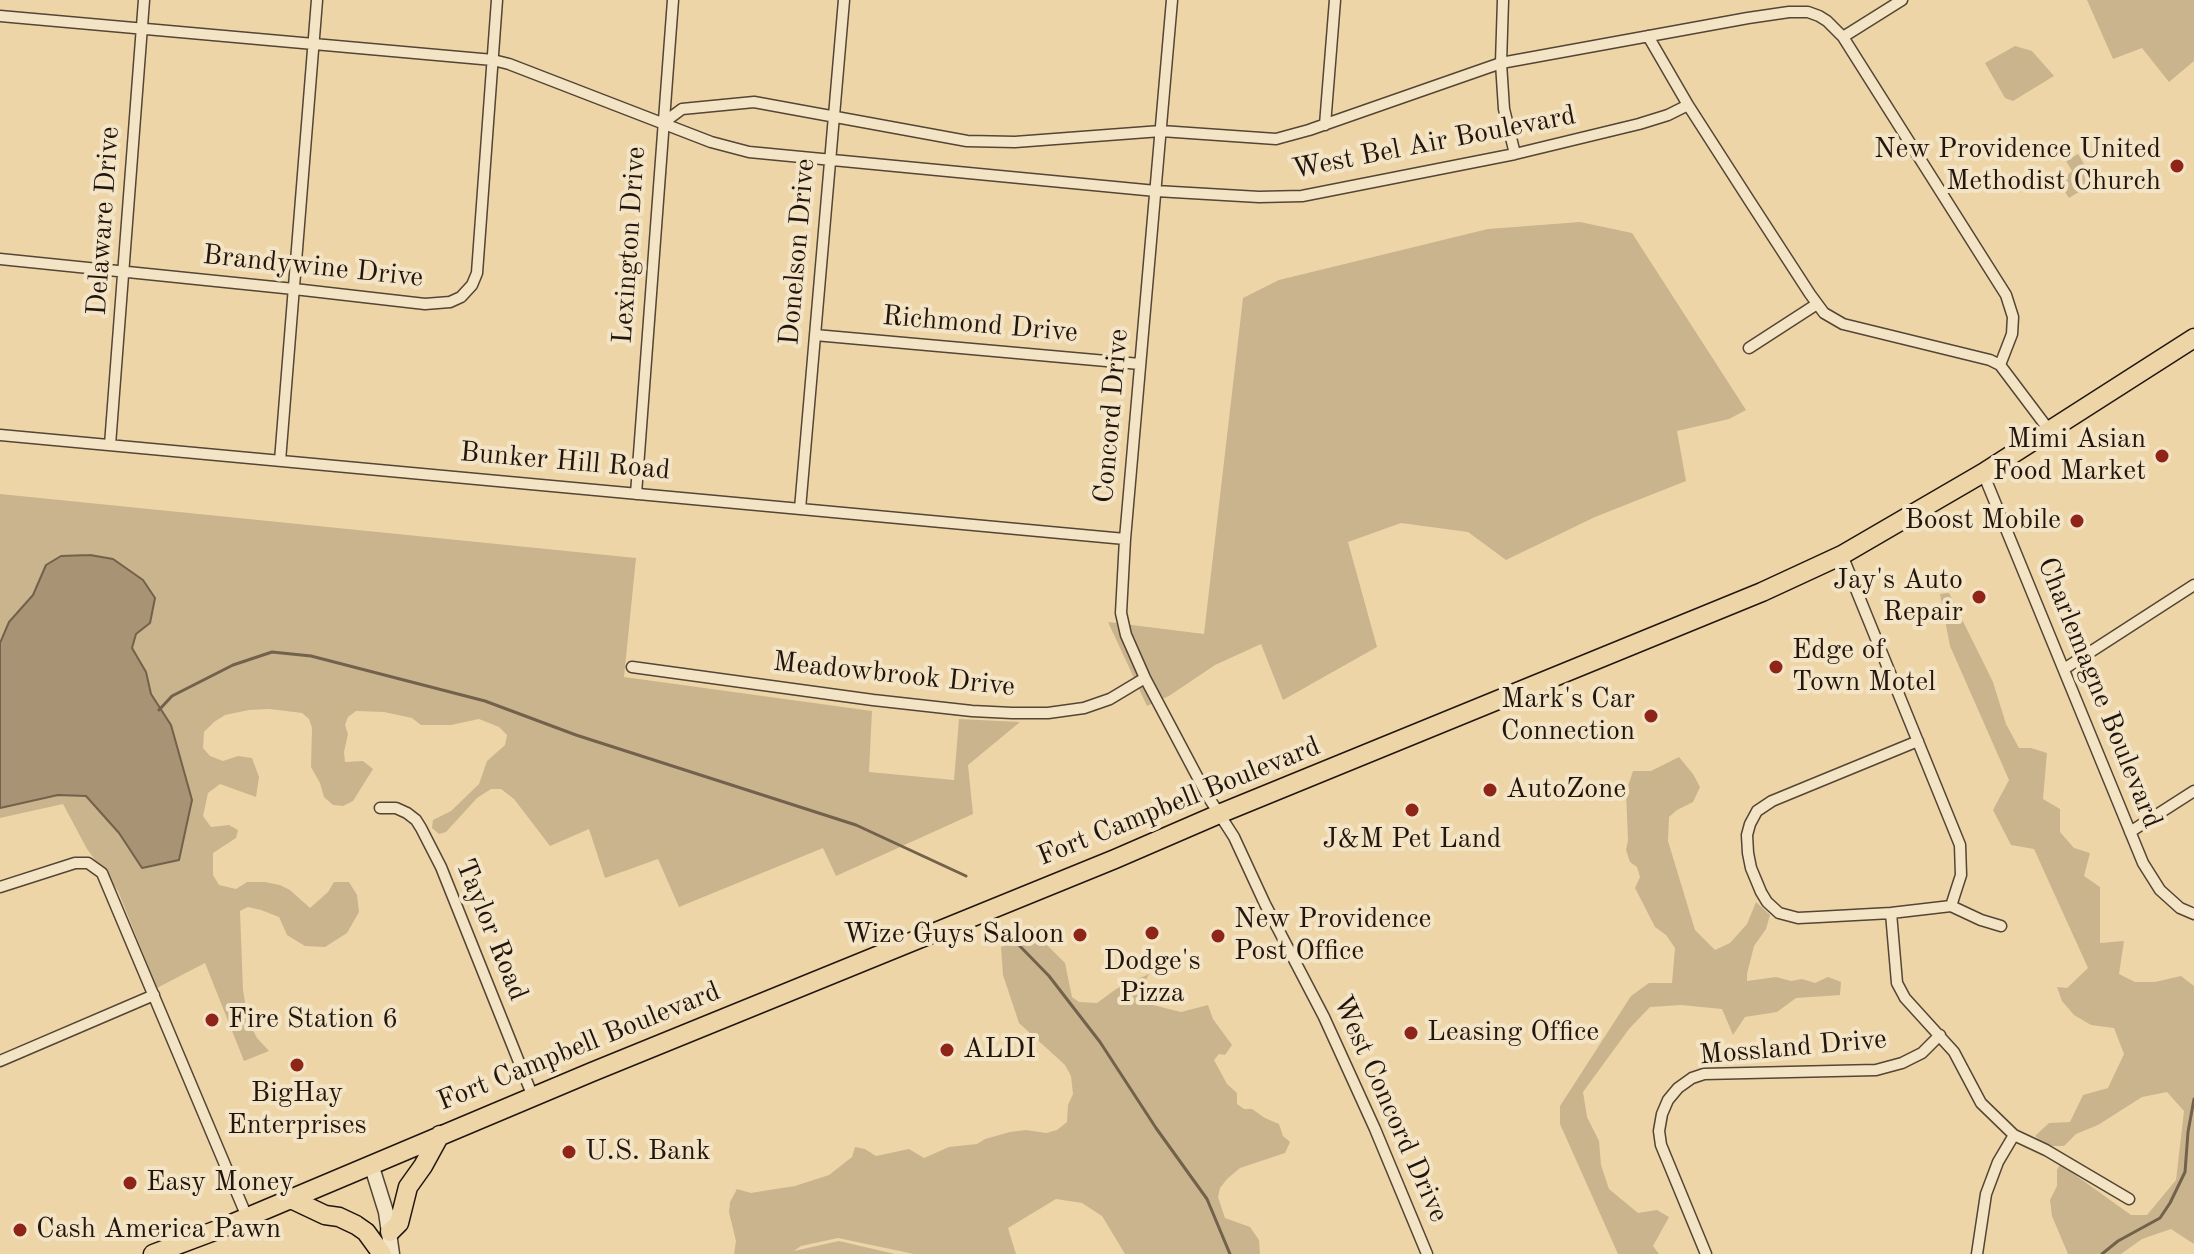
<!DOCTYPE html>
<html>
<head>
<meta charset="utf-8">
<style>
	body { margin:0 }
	canvas { display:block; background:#edd5a8 }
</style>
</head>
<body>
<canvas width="2194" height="1254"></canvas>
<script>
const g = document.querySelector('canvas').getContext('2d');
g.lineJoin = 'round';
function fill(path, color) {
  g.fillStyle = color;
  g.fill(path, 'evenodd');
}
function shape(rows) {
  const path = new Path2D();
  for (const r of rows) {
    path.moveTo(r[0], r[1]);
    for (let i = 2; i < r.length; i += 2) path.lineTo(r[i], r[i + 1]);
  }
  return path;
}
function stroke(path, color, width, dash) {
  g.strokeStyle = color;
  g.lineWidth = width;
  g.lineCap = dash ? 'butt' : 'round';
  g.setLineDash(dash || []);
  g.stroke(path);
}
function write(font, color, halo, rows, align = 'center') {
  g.font = font + ' "Old Standard TT",serif';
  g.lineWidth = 8;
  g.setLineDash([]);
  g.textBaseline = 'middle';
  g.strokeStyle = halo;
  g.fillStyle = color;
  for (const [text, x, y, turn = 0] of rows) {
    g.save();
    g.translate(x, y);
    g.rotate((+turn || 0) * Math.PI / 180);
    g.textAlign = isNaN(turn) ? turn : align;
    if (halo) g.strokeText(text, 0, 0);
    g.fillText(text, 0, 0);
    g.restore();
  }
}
const green = shape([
	[2087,0,2194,0,2194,61,2169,82,2142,48,2113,59],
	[2015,46,2032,51,2054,76,2013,101,2005,98,1985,63],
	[2078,154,2095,182,2069,198,2061,186,2066,183,2064,178,2072,171,2066,161],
	[1580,222,1632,233,1746,410,1729,419,1677,431,1686,481,1595,517,1506,560,1468,532,1401,523,1348,542,1377,647,1283,700,1261,644,1215,665,1169,696,1147,706,1108,622,1204,634,1243,298,1279,280,1488,229],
	[0,494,636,558,624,677,872,711,869,772,954,780,959,719,1020,722,968,765,973,814,836,876,823,848,679,907,658,859,605,878,589,829,550,846,514,799,501,789,491,789,477,798,446,832,439,834,432,828,433,820,451,811,479,784,487,761,505,745,507,735,499,727,479,719,451,725,421,725,412,718,384,712,356,711,348,717,345,725,348,734,344,752,345,762,363,761,373,769,353,801,343,806,333,805,324,797,320,783,311,767,312,728,309,719,302,713,269,709,249,710,225,715,214,722,204,732,203,748,210,756,223,761,238,756,252,758,259,777,256,797,220,784,208,793,203,816,211,827,229,825,238,830,236,838,213,853,213,875,219,885,236,889,247,882,265,882,280,885,290,890,310,908,328,892,334,882,349,882,357,895,359,912,347,933,325,947,305,946,287,935,279,917,261,910,248,907,240,911,243,990,248,1021,257,1038,269,1051,244,1061,205,963,157,988,118,891,87,849,63,804,0,818],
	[1949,593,1993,682,2006,724,2019,748,2031,748,2047,753,2043,799,2060,809,2060,832,2074,848,2090,853,2084,876,2100,887,2100,943,2124,941,2119,974,2135,982,2155,982,2181,976,2194,986,2194,1244,2171,1229,2142,1239,2121,1254,2068,1254,2052,1216,2050,1200,2057,1186,2057,1170,2060,1164,2131,1215,2147,1215,2176,1180,2184,1111,2167,1092,2142,1097,2098,1125,2076,1134,2064,1146,2047,1146,2035,1136,2049,1123,2070,1122,2083,1095,2108,1088,2124,1054,2114,1028,2091,1025,2074,1015,2062,1001,2057,987,2067,988,2088,968,2034,849,2011,845,1993,810,2009,780,1950,646,1940,594],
	[1679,757,1693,774,1700,787,1693,802,1677,810,1669,817,1668,841,1695,930,1715,950,1730,943,1747,924,1756,902,1770,915,1766,929,1754,946,1747,974,1747,981,1776,977,1791,981,1802,979,1815,983,1828,977,1841,982,1840,995,1796,998,1777,1012,1745,1017,1733,1035,1722,1009,1681,1005,1650,1007,1629,1029,1583,1092,1587,1117,1599,1141,1601,1165,1609,1189,1638,1213,1657,1210,1669,1217,1653,1246,1659,1254,1618,1254,1560,1124,1560,1106,1631,996,1649,983,1672,983,1675,948,1666,935,1655,927,1635,888,1640,877,1637,867,1630,862,1626,850,1628,840,1626,792,1633,771,1651,771],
	[1035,927,1041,930,1042,940,1065,963,1072,997,1079,1002,1097,1003,1116,989,1149,974,1145,982,1149,1004,1181,1012,1208,1005,1213,1019,1232,1045,1225,1055,1219,1054,1214,1060,1227,1084,1237,1093,1237,1104,1244,1109,1252,1109,1265,1118,1279,1124,1283,1136,1290,1142,1285,1153,1240,1168,1227,1179,1220,1188,1218,1197,1225,1218,1250,1227,1259,1240,1260,1254,1125,1254,1102,1216,1082,1203,1056,1199,1008,1228,1016,1254,914,1254,838,1238,801,1246,794,1251,839,1241,895,1254,734,1254,736,1241,729,1212,730,1202,737,1189,751,1193,769,1190,795,1186,829,1175,852,1157,855,1147,865,1149,876,1156,909,1149,924,1158,949,1147,977,1144,985,1139,1010,1132,1026,1130,1046,1133,1057,1130,1067,1122,1068,1105,1073,1094,1071,1076,1065,1065,1019,1023,1003,975,1001,947,1010,943,1026,930]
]);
const water = shape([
	[90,555,113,559,143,580,155,598,150,623,136,634,132,648,146,672,151,694,171,725,192,800,179,860,142,868,119,833,86,796,58,795,0,808,0,643,9,622,33,595,46,565,61,556,90,555]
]);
const stream = shape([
	[159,710,172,696,233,665,272,652,311,656,485,701,576,735,856,825,966,876],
	[1013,939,1049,976,1100,1042,1156,1128,1207,1199,1230,1254],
	[2102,1254,2118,1241,2160,1218,2170,1203,2185,1172,2188,1132,2194,1099]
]);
const minor = shape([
	[1172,0,1125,539,1121,613,1126,635,1145,678,1207,795,1234,837,1265,904,1324,1017,1375,1129,1427,1254],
	[1503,0,1501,63,1504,109,1515,154],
	[0,16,493,60,509,64,711,142,749,152,1156,191,1259,197,1302,196,1515,154,1639,124,1668,115,1688,105],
	[1648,36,1688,105,1749,200,1810,294,1824,313,1843,324,1990,360,2000,365,2049,430],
	[1843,37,1902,0],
	[663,123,682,109,754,102,967,141,1015,142,1161,131,1276,139,1309,130,1501,63,1748,18,1789,12,1808,12,1819,16,1827,21,1843,37,2006,295,2013,317,2012,334,2000,365],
	[1325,125,1335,0],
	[0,259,294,289,425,304,450,302,461,297,472,285,477,273,497,0],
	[815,335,1140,364],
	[1749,348,1817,304],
	[0,435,1125,539],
	[110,445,144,0],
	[280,461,317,0],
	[1983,473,2143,863,2160,890,2180,908,2194,914],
	[636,494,673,0],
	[800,509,844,0],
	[1842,555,1960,845,1961,875,1951,906],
	[632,667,873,700,972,711,1012,713,1048,713,1084,708,1110,699,1145,678],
	[2064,669,2194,585],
	[1918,741,1772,801,1757,811,1750,824,1747,835,1748,853,1751,868,1761,892,1767,902,1779,913,1798,918,1818,917,1891,913,1951,906],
	[380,808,396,808,407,813,416,820,421,828,441,867,533,1097],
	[2130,832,2194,791],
	[0,887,75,863,88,863,102,873,247,1217],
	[1951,906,1981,920,2001,926],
	[1891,913,1897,983,1905,998,1954,1052,1981,1103,2014,1135,2046,1150,2129,1199],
	[0,1061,154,995],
	[1706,1254,1661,1145,1659,1131,1662,1114,1668,1100,1678,1088,1692,1078,1704,1074,1876,1070,1902,1063,1922,1053,1940,1035],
	[1977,1254,1986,1194,1998,1162,2014,1135]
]);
const tertiary = shape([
	[371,1164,386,1212,392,1254]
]);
const trunk = shape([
	[289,1198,325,1215,339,1217,356,1225,366,1232,382,1254],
	[390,1232,399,1223,408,1187,423,1166,440,1135],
	[153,1254,217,1230,592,1072,1115,859,1219,814,1762,592,1842,555,1983,473,2194,338]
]);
const markers = [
	[2177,166,8,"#8f2418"],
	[2162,456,8,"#8f2418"],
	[2077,521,8,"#8f2418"],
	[1979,597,8,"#8f2418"],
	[1776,667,8,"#8f2418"],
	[1651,716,8,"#8f2418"],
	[1490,790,8,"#8f2418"],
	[1412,810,8,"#8f2418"],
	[1152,933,8,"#8f2418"],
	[1080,935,8,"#8f2418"],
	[1218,936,8,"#8f2418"],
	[212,1020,8,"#8f2418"],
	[1411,1033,8,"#8f2418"],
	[947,1050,8,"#8f2418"],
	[297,1065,8,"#8f2418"],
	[569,1152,8,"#8f2418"],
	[130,1183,8,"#8f2418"],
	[20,1230,8,"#8f2418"]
];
const streetNames = [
	["West Bel Air Boulevard",1434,143,-11],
	["Delaware Drive",104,221,-86],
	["Lexington Drive",630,245,-86],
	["Donelson Drive",798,252,-85],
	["Brandywine Drive",313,267,6],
	["Richmond Drive",980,325,5],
	["Concord Drive",1112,416,-85],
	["Bunker Hill Road",565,462,5],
	["Meadowbrook Drive",894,675,6],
	["Charlemagne Boulevard",2099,693,68],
	["Fort Campbell Boulevard",1179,802,-22],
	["Taylor Road",491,930,68],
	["Fort Campbell Boulevard",579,1047,-22],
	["Mossland Drive",1793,1048,-5],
	["West Concord Drive",1390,1109,66]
];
const poiNames = [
	["New Providence United",2161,150,"right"],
	["Methodist Church",2161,182,"right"],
	["Mimi Asian",2146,440,"right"],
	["Food Market",2146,472,"right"],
	["Boost Mobile",2061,521,"right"],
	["Jay's Auto",1963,581,"right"],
	["Repair",1963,613,"right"],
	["Edge of",1792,651],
	["Town Motel",1792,683],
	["Mark's Car",1635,700,"right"],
	["Connection",1635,732,"right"],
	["AutoZone",1506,790],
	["J&M Pet Land",1412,840,"center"],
	["New Providence",1234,920],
	["Post Office",1234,952],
	["Wize Guys Saloon",1064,935,"right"],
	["Dodge's",1152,962,"center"],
	["Pizza",1152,994,"center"],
	["Fire Station 6",228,1020],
	["Leasing Office",1427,1033],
	["ALDI",963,1050],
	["BigHay",297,1094,"center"],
	["Enterprises",297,1126,"center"],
	["U.S. Bank",585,1152],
	["Easy Money",146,1183],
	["Cash America Pawn",36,1230]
];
fill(green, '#cab48e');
fill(water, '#a89474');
stroke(water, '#72614b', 2);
stroke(stream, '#72614b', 3);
stroke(minor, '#544534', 13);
stroke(tertiary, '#544534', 17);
stroke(trunk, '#21150e', 21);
stroke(minor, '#f3e4c6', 10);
stroke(tertiary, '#f3e4c6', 14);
stroke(trunk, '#edd5a8', 18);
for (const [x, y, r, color] of markers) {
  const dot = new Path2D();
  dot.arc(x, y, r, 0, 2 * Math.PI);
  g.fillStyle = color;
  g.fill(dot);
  stroke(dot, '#f3e4c6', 3);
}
write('28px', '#21150e', '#f3e4c6', streetNames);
write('28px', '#21150e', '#f3e4c6', poiNames, 'left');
</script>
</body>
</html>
